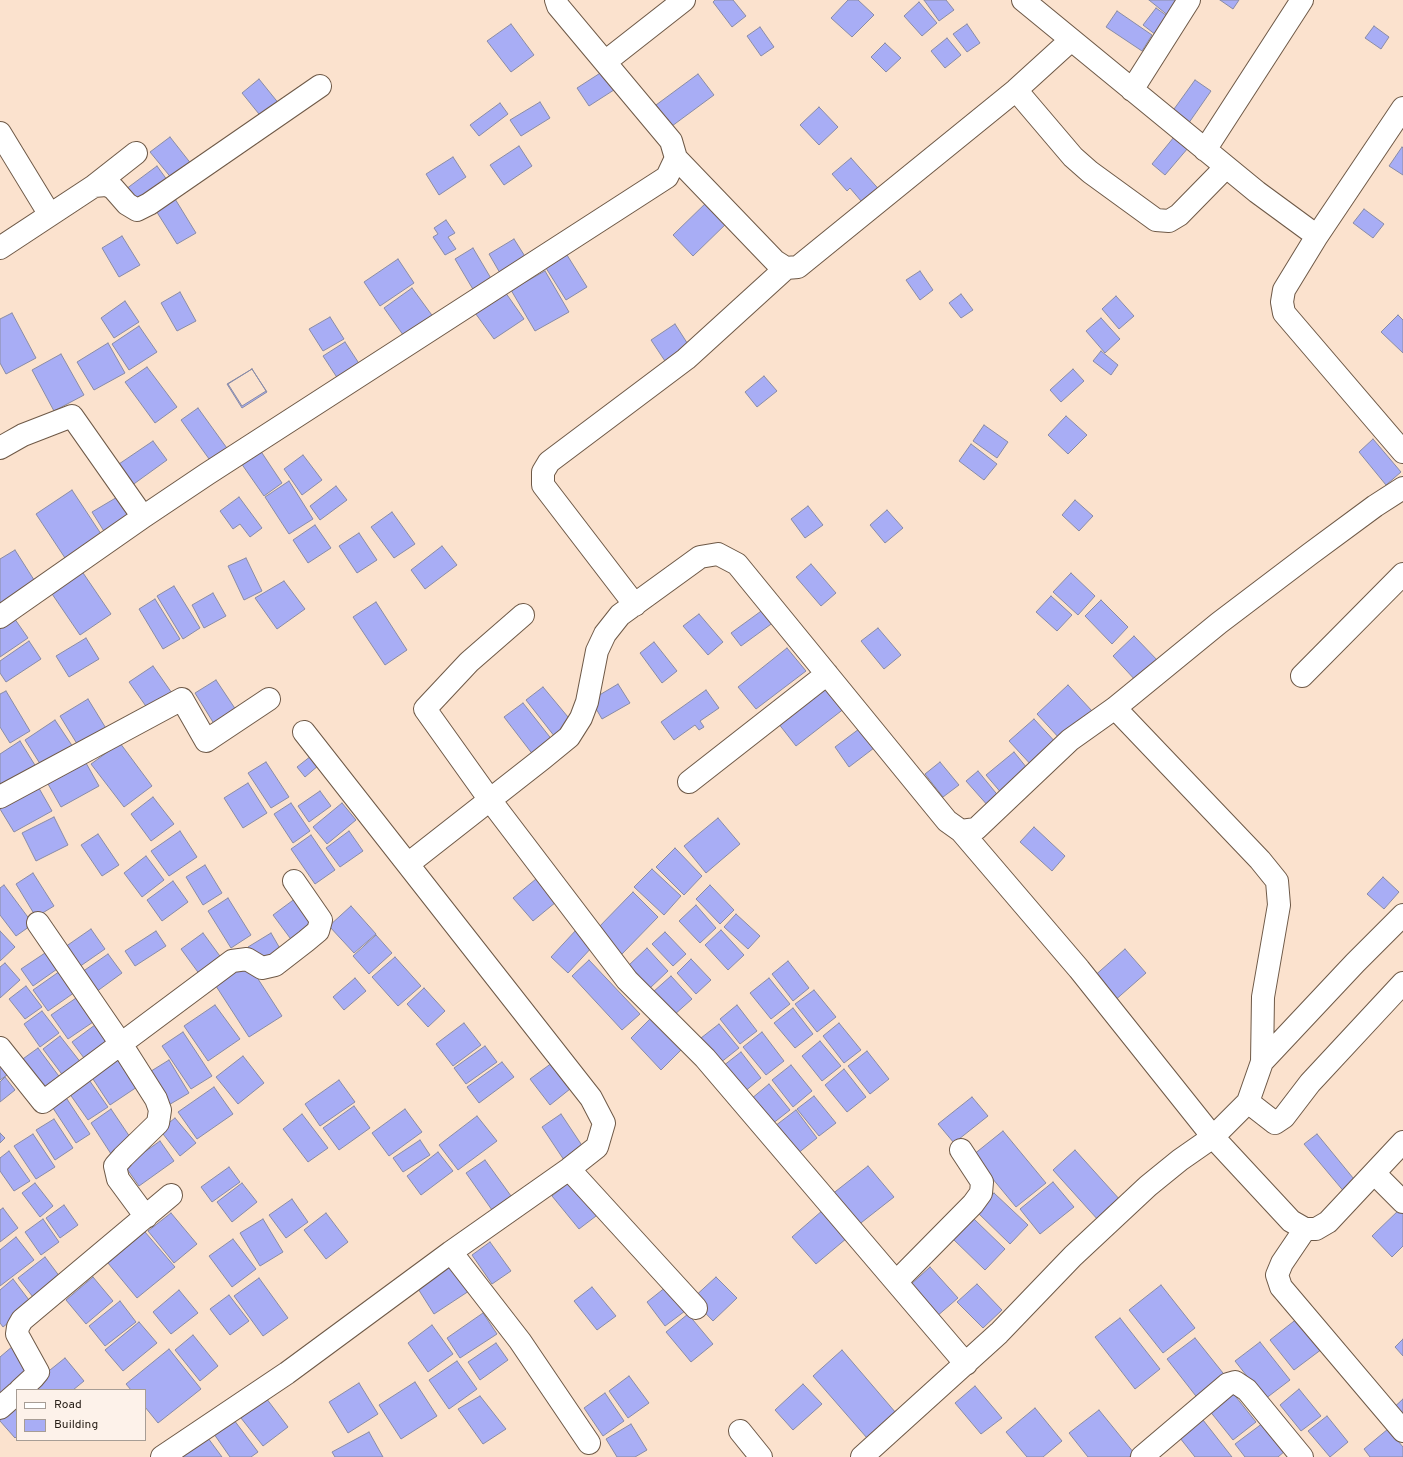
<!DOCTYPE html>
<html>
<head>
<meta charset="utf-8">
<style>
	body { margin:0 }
	#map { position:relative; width:1403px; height:1457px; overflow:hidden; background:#fbe2ce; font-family:Overpass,sans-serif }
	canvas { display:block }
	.legend { position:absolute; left:16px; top:1389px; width:130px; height:52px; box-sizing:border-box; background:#fdf2ea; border:1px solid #a79d95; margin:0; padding:5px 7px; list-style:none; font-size:12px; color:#271e16 }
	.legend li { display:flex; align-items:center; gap:8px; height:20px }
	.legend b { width:20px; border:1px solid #a79d95 }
</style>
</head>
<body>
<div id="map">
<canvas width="1403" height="1457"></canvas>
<ul class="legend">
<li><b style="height:5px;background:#fff"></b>Road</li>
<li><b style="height:11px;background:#a8adf5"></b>Building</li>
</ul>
</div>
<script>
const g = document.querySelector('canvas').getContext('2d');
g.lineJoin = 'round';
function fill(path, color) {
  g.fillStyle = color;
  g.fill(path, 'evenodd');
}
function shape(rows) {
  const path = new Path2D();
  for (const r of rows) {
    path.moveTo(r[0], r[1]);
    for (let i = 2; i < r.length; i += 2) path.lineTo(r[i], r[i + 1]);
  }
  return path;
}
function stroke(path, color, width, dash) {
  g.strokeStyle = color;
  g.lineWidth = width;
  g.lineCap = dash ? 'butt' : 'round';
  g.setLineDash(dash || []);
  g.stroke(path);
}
const building = shape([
	[715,0,733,0,746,16,732,27,713,2,715,0],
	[848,0,858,0,874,15,852,37,831,18,848,0],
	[924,0,946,0,954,10,939,21,924,0],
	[1149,0,1179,0,1170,17,1149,0],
	[1220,0,1239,0,1233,9,1220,0],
	[919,2,937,23,922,36,904,16,919,2],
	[1156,8,1170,18,1156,35,1143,25,1156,8],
	[1117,11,1152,35,1142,51,1106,27,1117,11],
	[511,24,534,55,511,72,487,41,511,24],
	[967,24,980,43,967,52,953,34,967,24],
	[1374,26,1389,37,1381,49,1365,38,1374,26],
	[760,27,774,47,761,56,747,36,760,27],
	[947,38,961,55,945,68,931,51,947,38],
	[885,43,901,58,886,72,871,57,885,43],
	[605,70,617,88,589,106,577,88,605,70],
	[698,74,714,95,672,126,656,105,698,74],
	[259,79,280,105,263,119,242,93,259,79],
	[1195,80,1211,91,1186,127,1169,116,1195,80],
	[540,102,550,118,521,136,510,120,540,102],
	[500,103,508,114,479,136,470,125,500,103],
	[819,107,838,127,819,145,800,125,819,107],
	[170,137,192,165,173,180,150,152,170,137],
	[1174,137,1188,148,1165,175,1152,164,1174,137],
	[519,146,532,166,504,185,490,165,519,146],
	[1402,147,1403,148,1403,175,1389,166,1402,147],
	[453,157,466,177,439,195,426,174,453,157],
	[851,158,883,194,867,208,850,188,847,191,832,174,851,158],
	[157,166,170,184,139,206,126,189,157,166],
	[172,194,196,233,177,244,153,206,172,194],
	[710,199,730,220,693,256,673,235,710,199],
	[1364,209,1384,224,1373,238,1353,223,1364,209],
	[446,220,455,233,448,237,456,249,445,255,433,237,438,234,434,228,446,220],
	[122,236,140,265,119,277,102,248,122,236],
	[514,239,526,258,500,273,489,254,514,239],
	[473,248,492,280,474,291,455,259,473,248],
	[567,255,587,287,566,300,546,268,567,255],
	[398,259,414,283,380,306,364,282,398,259],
	[545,271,569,312,535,331,511,290,545,271],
	[920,271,933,290,920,300,906,280,920,271],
	[412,288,434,318,406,339,384,308,412,288],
	[503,289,524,319,494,339,473,310,503,289],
	[180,292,196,321,177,331,161,303,180,292],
	[961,294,973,310,961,318,949,303,961,294],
	[1116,296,1134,316,1119,329,1102,309,1116,296],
	[125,301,139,322,114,338,101,318,125,301],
	[12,313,36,358,6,374,0,363,0,319,12,313],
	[1398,315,1403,320,1403,353,1381,332,1398,315],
	[330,317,344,339,323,351,309,329,330,317],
	[1101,318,1120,339,1105,353,1086,331,1101,318],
	[675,324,691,349,667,364,651,340,675,324],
	[139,326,157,352,129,370,112,344,139,326],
	[345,342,360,365,338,379,323,356,345,342],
	[108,343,125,373,94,390,77,362,108,343],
	[1101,351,1118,365,1111,375,1093,361,1101,351],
	[61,354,84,395,54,411,32,370,61,354],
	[147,367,177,407,155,423,125,382,147,367],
	[252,369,266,391,242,406,228,384,252,369],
	[252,369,267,392,242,408,227,384,252,369],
	[1073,369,1084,381,1061,402,1050,390,1073,369],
	[764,376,777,391,757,407,745,392,764,376],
	[198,408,229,451,212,463,181,420,198,408],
	[1066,416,1087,435,1068,454,1048,435,1066,416],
	[984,425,1008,442,997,458,973,441,984,425],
	[1373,439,1401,472,1386,485,1359,452,1373,439],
	[153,441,167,460,131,486,116,466,153,441],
	[971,444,997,464,984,480,959,461,971,444],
	[260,450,282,483,264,496,241,463,260,450],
	[303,455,322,480,302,495,284,469,303,455],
	[289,481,313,519,289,534,265,497,289,481],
	[336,486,347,500,320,520,310,506,336,486],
	[72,490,105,540,69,564,36,514,72,490],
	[119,496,133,519,107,536,92,512,119,496],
	[239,497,262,528,250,537,240,524,233,529,220,511,239,497],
	[1075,500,1093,516,1079,531,1062,515,1075,500],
	[808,506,823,525,805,538,791,519,808,506],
	[887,510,903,528,885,543,870,525,887,510],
	[392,512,415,544,394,558,371,527,392,512],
	[315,525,331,548,308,563,293,540,315,525],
	[359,533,377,560,357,573,339,546,359,533],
	[442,546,457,565,425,589,411,570,442,546],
	[15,550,36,583,0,604,0,559,15,550],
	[246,558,262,591,244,600,228,566,246,558],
	[811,564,836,593,821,606,796,577,811,564],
	[79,567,111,614,80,635,48,588,79,567],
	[1071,573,1095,596,1078,615,1053,592,1071,573],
	[284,581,305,609,277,629,255,598,284,581],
	[174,586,200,628,183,639,157,596,174,586],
	[213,593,226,616,204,628,192,605,213,593],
	[1051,596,1072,615,1057,631,1036,612,1051,596],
	[155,599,180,639,163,649,139,609,155,599],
	[1101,600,1128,627,1112,644,1085,616,1101,600],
	[376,602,407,650,385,665,353,617,376,602],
	[764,609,774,622,741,646,731,633,764,609],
	[699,614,723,642,708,655,683,626,699,614],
	[12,615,28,638,0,657,0,623,12,615],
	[878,628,901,655,884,669,861,641,878,628],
	[1134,636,1159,662,1137,682,1113,656,1134,636],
	[86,638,99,659,69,677,56,656,86,638],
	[29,641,41,659,6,682,0,673,0,661,29,641],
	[654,642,677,671,662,683,640,653,654,642],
	[787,648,806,671,756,709,738,687,787,648],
	[153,666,174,696,150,712,129,682,153,666],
	[216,680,238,713,216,727,195,693,216,680],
	[618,684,630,703,602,719,591,700,618,684],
	[827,685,845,708,796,746,778,723,827,685],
	[1068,685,1092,711,1061,740,1037,714,1068,685],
	[543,687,573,723,555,737,526,700,543,687],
	[706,690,719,708,700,721,704,727,699,730,695,725,674,740,661,722,706,690],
	[6,691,30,731,10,743,0,727,0,694,6,691],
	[88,699,107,730,79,747,60,716,88,699],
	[523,703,553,741,534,756,504,717,523,703],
	[1034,719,1059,746,1034,768,1009,741,1034,719],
	[55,720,75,750,44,770,25,740,55,720],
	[859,729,874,748,849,767,835,747,859,729],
	[20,741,38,770,0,793,0,754,20,741],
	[120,743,152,786,124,807,91,764,120,743],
	[1014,752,1031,773,1003,795,986,775,1014,752],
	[311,756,319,765,305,777,297,767,311,756],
	[266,762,289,797,271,808,248,773,266,762],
	[940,762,959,785,943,797,925,774,940,762],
	[86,763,99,786,61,807,48,784,86,763],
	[978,771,1000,798,989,807,966,781,978,771],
	[36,783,52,811,14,832,0,809,0,803,36,783],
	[248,783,267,813,243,828,224,798,248,783],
	[320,791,331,806,309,822,298,806,320,791],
	[153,797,174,824,151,841,131,814,153,797],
	[291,803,310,831,293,843,274,814,291,803],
	[342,803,356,820,327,844,313,827,342,803],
	[54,817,68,845,36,861,22,833,54,817],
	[718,818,740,844,706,873,684,846,718,818],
	[1034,827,1065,856,1052,871,1020,842,1034,827],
	[180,831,197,857,169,876,151,851,180,831],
	[349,831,363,851,340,867,326,848,349,831],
	[98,834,119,865,102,876,81,845,98,834],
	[311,835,335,870,315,884,291,849,311,835],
	[675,848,702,876,684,895,656,867,675,848],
	[146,856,164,880,142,897,124,873,146,856],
	[205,865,222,893,203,905,186,877,205,865],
	[652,869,681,896,664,915,634,887,652,869],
	[33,873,54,906,36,917,16,884,33,873],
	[1383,877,1399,892,1384,909,1367,894,1383,877],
	[536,879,556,902,533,921,513,898,536,879],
	[173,881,188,902,162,921,147,900,173,881],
	[4,885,33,924,16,936,0,915,0,888,4,885],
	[710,885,734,910,720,924,696,899,710,885],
	[633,892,658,917,621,955,596,930,633,892],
	[228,898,251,935,231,948,208,911,228,898],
	[296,898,316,924,293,942,273,915,296,898],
	[696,905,716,928,700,943,679,921,696,905],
	[351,906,376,934,354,953,329,926,351,906],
	[736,914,760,936,748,949,724,927,736,914],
	[91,929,105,949,79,967,65,947,91,929],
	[577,929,594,945,568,973,551,957,577,929],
	[721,930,744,955,728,970,705,945,721,930],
	[0,931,15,947,0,961,0,931],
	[156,931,166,946,135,966,125,951,156,931],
	[665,932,686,954,673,966,652,944,665,932],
	[203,933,225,963,203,979,181,949,203,933],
	[271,933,282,952,259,965,248,947,271,933],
	[376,935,392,953,369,974,353,956,376,935],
	[647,948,668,971,650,988,629,965,647,948],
	[1125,949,1146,973,1113,1002,1092,978,1125,949],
	[48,951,60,967,33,986,21,969,48,951],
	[108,954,122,973,96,992,82,972,108,954],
	[395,957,421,986,398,1006,372,977,395,957],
	[691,959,711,980,696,994,677,973,691,959],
	[589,960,640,1014,622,1030,572,976,589,960],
	[788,961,809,988,793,1001,772,974,788,961],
	[247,962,282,1016,249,1037,214,983,247,962],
	[5,963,20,980,0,998,0,967,5,963],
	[63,969,78,990,48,1011,33,990,63,969],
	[671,976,692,999,674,1015,653,992,671,976],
	[355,978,366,991,344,1010,333,997,355,978],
	[769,978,790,1004,771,1019,750,993,769,978],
	[26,986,42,1007,25,1019,9,999,26,986],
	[424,988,445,1011,428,1027,407,1004,424,988],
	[814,990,836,1017,817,1032,795,1004,814,990],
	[82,994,99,1018,68,1039,51,1015,82,994],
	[215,1005,240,1039,208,1061,184,1026,215,1005],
	[737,1005,757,1031,740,1044,720,1019,737,1005],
	[793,1008,813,1034,795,1048,774,1023,793,1008],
	[42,1011,59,1033,40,1047,24,1024,42,1011],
	[652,1017,683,1048,661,1070,631,1038,652,1017],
	[99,1022,114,1043,87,1062,72,1042,99,1022],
	[464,1023,481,1045,453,1066,436,1044,464,1023],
	[839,1023,861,1050,844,1063,823,1036,839,1023],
	[719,1024,739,1048,720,1063,701,1038,719,1024],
	[183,1032,212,1076,191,1089,162,1046,183,1032],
	[762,1032,784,1061,766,1075,743,1047,762,1032],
	[60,1036,85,1068,67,1081,43,1049,60,1036],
	[820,1041,841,1066,822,1081,802,1056,820,1041],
	[485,1046,497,1062,466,1084,454,1068,485,1046],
	[38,1048,64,1083,46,1097,20,1061,38,1048],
	[867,1051,889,1079,870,1094,848,1066,867,1051],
	[741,1052,761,1078,744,1092,723,1066,741,1052],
	[123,1054,143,1083,110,1105,91,1076,123,1054],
	[243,1056,264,1083,238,1104,216,1077,243,1056],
	[169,1060,189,1093,167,1106,148,1073,169,1060],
	[556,1060,575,1085,550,1105,530,1079,556,1060],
	[502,1062,514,1077,479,1103,467,1087,502,1062],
	[0,1065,7,1075,0,1080,0,1065],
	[791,1065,812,1091,793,1107,772,1080,791,1065],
	[844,1069,866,1097,847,1112,825,1085,844,1069],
	[5,1077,15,1090,0,1102,0,1082,5,1077],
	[87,1077,108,1107,88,1120,67,1090,87,1077],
	[339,1080,355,1102,320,1126,305,1104,339,1080],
	[769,1084,790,1110,772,1124,751,1099,769,1084],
	[214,1087,233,1114,197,1139,178,1112,214,1087],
	[65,1096,90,1134,76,1143,51,1105,65,1096],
	[814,1096,836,1123,819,1136,797,1109,814,1096],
	[972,1097,988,1116,954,1143,938,1124,972,1097],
	[354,1106,370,1128,339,1150,323,1128,354,1106],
	[111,1109,134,1143,113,1157,91,1123,111,1109],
	[405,1109,422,1132,389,1156,372,1133,405,1109],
	[796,1110,817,1138,797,1154,775,1126,796,1110],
	[302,1114,328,1148,308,1162,283,1129,302,1114],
	[561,1114,585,1150,566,1163,542,1127,561,1114],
	[477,1116,497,1141,458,1170,439,1145,477,1116],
	[175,1118,196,1143,180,1156,160,1130,175,1118],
	[54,1119,73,1148,55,1160,36,1130,54,1119],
	[1003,1131,1046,1183,1016,1207,973,1155,1003,1131],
	[0,1133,5,1138,0,1143,0,1133],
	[33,1134,55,1167,36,1179,14,1146,33,1134],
	[1317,1134,1358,1184,1346,1194,1304,1144,1317,1134],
	[420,1140,430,1155,403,1172,393,1158,420,1140],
	[160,1141,174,1161,139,1186,125,1166,160,1141],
	[1075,1150,1121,1201,1099,1221,1053,1170,1075,1150],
	[9,1151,30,1181,14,1191,0,1171,0,1158,9,1151],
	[438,1152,453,1171,421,1195,407,1176,438,1152],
	[485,1160,511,1196,492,1210,466,1173,485,1160],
	[868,1166,894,1197,857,1226,831,1195,868,1166],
	[229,1167,240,1182,212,1202,201,1187,229,1167],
	[572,1180,600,1213,579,1229,552,1196,572,1180],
	[1053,1182,1074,1207,1040,1234,1020,1209,1053,1182],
	[35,1183,53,1206,40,1217,22,1193,35,1183],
	[242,1183,257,1202,232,1222,217,1202,242,1183],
	[994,1193,1028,1225,1010,1244,977,1212,994,1193],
	[292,1199,308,1222,286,1238,269,1215,292,1199],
	[64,1205,78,1225,60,1238,46,1218,64,1205],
	[3,1208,18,1228,0,1242,0,1210,3,1208],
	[1401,1208,1403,1210,1403,1246,1392,1257,1372,1236,1401,1208],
	[823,1210,847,1238,816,1264,792,1237,823,1210],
	[171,1213,197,1244,174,1263,148,1231,171,1213],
	[326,1213,348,1242,326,1259,304,1230,326,1213],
	[43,1219,59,1242,41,1255,25,1232,43,1219],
	[263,1219,283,1252,260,1266,240,1233,263,1219],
	[974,1219,1005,1249,985,1270,953,1239,974,1219],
	[145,1232,175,1267,137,1298,108,1263,145,1232],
	[16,1237,34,1260,0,1286,0,1250,16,1237],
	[233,1239,256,1269,232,1287,209,1256,233,1239],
	[490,1242,511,1271,492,1284,472,1255,490,1242],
	[45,1257,60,1277,33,1297,18,1278,45,1257],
	[452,1260,472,1289,434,1314,415,1284,452,1260],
	[930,1267,958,1298,936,1317,909,1286,930,1267],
	[93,1277,113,1301,86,1324,66,1300,93,1277],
	[716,1277,737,1298,713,1321,692,1299,716,1277],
	[259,1278,288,1318,263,1336,234,1296,259,1278],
	[13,1279,32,1304,3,1327,0,1323,0,1290,13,1279],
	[671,1283,689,1308,665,1326,647,1302,671,1283],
	[977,1284,1002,1310,983,1328,957,1302,977,1284],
	[1161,1285,1195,1328,1163,1353,1129,1310,1161,1285],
	[592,1287,616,1316,597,1330,574,1301,592,1287],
	[179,1290,198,1313,171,1334,153,1312,179,1290],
	[229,1295,249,1321,230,1335,210,1309,229,1295],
	[120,1301,136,1322,105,1346,89,1326,120,1301],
	[483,1313,497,1334,460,1358,447,1338,483,1313],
	[688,1314,713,1344,691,1362,666,1332,688,1314],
	[1120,1318,1160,1369,1135,1389,1095,1337,1120,1318],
	[1298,1318,1322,1349,1294,1370,1270,1340,1298,1318],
	[139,1322,157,1343,123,1371,105,1350,139,1322],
	[432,1325,453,1354,428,1372,408,1343,432,1325],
	[193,1335,218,1366,200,1381,175,1350,193,1335],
	[1195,1338,1227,1378,1199,1400,1167,1359,1195,1338],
	[1403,1339,1403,1356,1395,1347,1403,1339],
	[1260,1342,1290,1380,1265,1399,1235,1361,1260,1342],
	[496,1343,508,1360,480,1380,468,1362,496,1343],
	[13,1346,35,1372,0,1398,0,1357,13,1346],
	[169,1349,201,1389,158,1423,145,1407,145,1390,131,1390,126,1384,169,1349],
	[842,1350,896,1413,867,1438,813,1376,842,1350],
	[65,1358,84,1381,73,1390,25,1390,65,1358],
	[457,1361,477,1389,449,1409,429,1380,457,1361],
	[629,1376,649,1403,628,1418,609,1391,629,1376],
	[415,1382,437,1416,401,1439,379,1405,415,1382],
	[359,1383,378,1414,348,1433,329,1402,359,1383],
	[803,1384,822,1404,793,1430,775,1410,803,1384],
	[975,1386,1002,1418,981,1434,955,1403,975,1386],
	[1299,1389,1321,1416,1301,1431,1280,1405,1299,1389],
	[1232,1392,1256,1422,1233,1440,1209,1410,1232,1392],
	[605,1393,624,1421,603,1436,584,1408,605,1393],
	[480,1396,506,1429,483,1444,458,1409,480,1396],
	[17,1397,17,1436,15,1438,0,1421,0,1411,17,1397],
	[266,1398,288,1427,263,1446,241,1418,266,1398],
	[1403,1399,1403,1424,1390,1411,1403,1399],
	[1035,1408,1062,1441,1043,1457,1027,1457,1006,1432,1035,1408],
	[1099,1410,1134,1453,1129,1457,1088,1457,1069,1433,1099,1410],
	[1327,1416,1348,1442,1330,1457,1308,1431,1327,1416],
	[234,1420,258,1452,251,1457,230,1457,214,1434,234,1420],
	[1203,1420,1232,1457,1195,1457,1180,1438,1203,1420],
	[1263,1423,1285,1451,1278,1457,1245,1457,1235,1444,1263,1423],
	[631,1424,647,1450,635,1457,617,1457,606,1439,631,1424],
	[1388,1429,1403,1447,1403,1457,1370,1457,1364,1449,1388,1429],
	[369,1432,383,1457,335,1457,332,1452,369,1432],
	[205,1434,222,1457,180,1457,205,1434]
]);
const minor = shape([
	[1023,0,1257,192,1317,236,1403,108],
	[605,62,684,0],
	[1016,90,1073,157,1090,172,1156,220,1169,221,1179,215,1226,167],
	[1132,90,1189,0],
	[0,133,50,215],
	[1205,150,1302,0],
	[676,158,775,261,786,268,798,267,1016,90,1071,40],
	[94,186,136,153],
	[1317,236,1284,290,1282,302,1284,313,1403,452],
	[0,248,94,186,106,185,113,188,127,204,137,210,149,204,320,86],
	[0,448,23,435,72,416,143,517],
	[635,605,543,485,543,472,549,462,686,359,786,268],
	[523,615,469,662,425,709,490,800,627,980,705,1058,966,1364],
	[0,617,143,517,207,474,667,177,676,158,671,141,558,6,556,0],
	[1302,676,1403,574],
	[1115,708,1260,860,1277,881,1279,905,1263,997,1262,1062],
	[689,782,827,674],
	[0,797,182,699,206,741,269,699],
	[961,831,1079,969,1213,1137,1291,1221,1305,1229,1316,1229,1328,1222,1403,1142],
	[408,864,542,759,569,737,581,718,587,702,597,651,605,634,620,615,700,557,718,554,737,564,947,821,961,831,976,829,1070,740,1115,708,1219,623,1310,554,1375,506,1403,488],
	[38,923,121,1044,156,1099,160,1110,158,1123,123,1157,115,1166,118,1179,146,1217],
	[0,1048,43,1102,232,961,247,959,262,968,275,965,306,941,318,931,321,920,294,881],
	[1248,1102,1275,1123,1284,1117,1310,1083,1403,983],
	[569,1169,696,1308],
	[1374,1173,1403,1202],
	[1305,1229,1282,1263,1277,1275,1281,1287,1403,1431],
	[451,1252,520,1341,589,1443],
	[896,1282,973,1204,981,1193,982,1182,961,1150],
	[20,1390,33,1378,38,1372,17,1334,18,1327,22,1320,171,1195],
	[0,1408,17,1393],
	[740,1431,761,1457],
	[162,1457,287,1373,451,1252,569,1169,597,1147,604,1123,591,1098,304,732],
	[862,1457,999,1333,1073,1256,1148,1186,1180,1160,1213,1137,1248,1102,1262,1062,1355,963,1403,915],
	[1142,1457,1228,1384,1235,1382,1247,1390,1302,1457]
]);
fill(building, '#a8adf5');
stroke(building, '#898ba5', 1);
stroke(minor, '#6e5947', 24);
stroke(minor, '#fff', 22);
</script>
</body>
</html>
